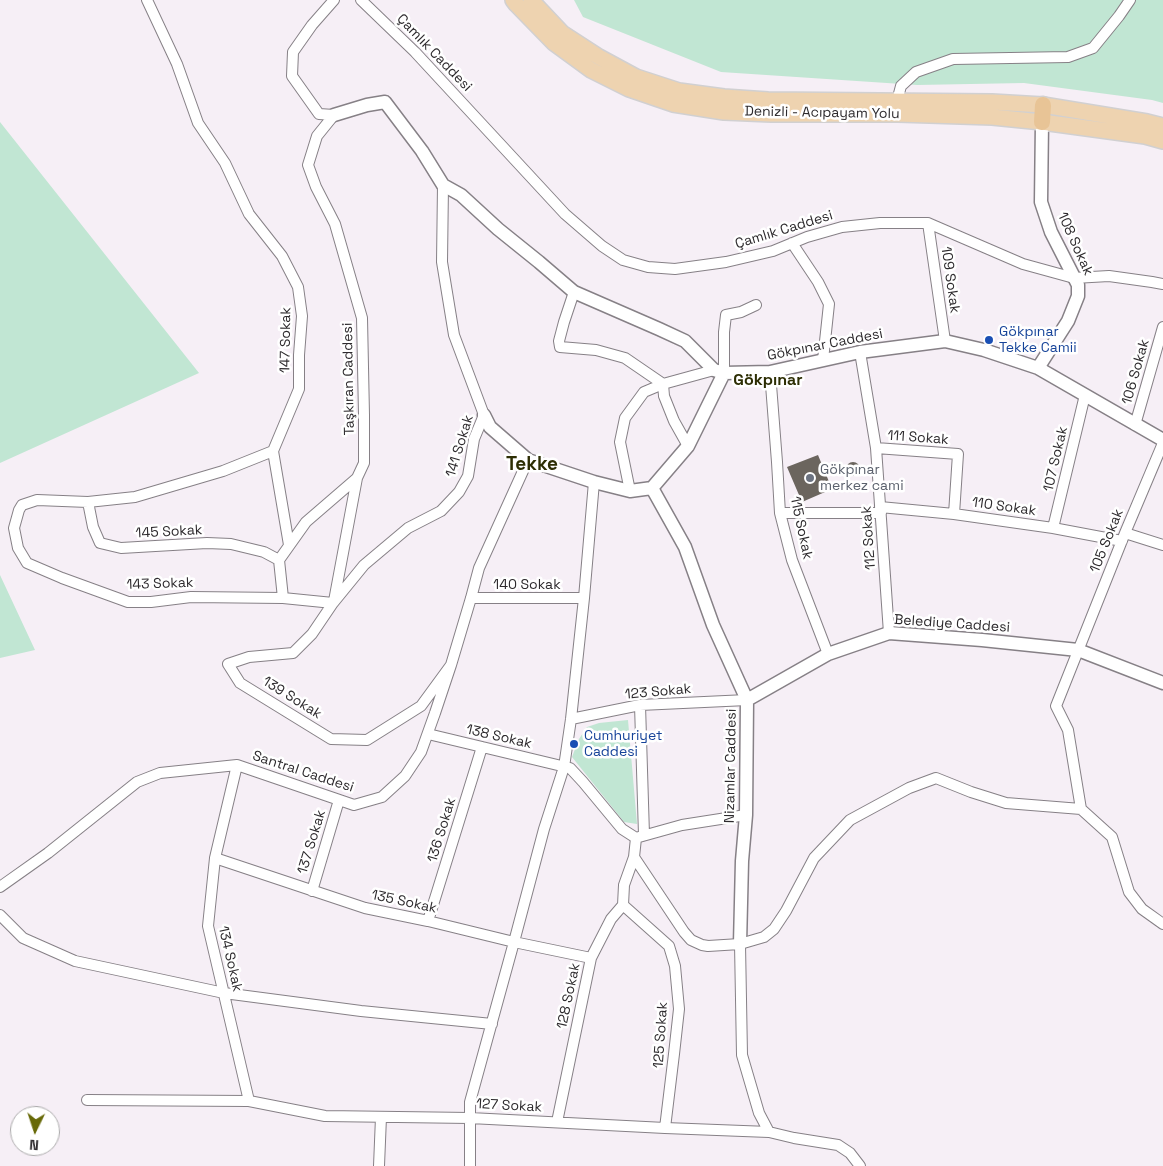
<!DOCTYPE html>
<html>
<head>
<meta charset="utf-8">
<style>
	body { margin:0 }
	#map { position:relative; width:1163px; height:1166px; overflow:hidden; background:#f6eff6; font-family:"Space Grotesk",sans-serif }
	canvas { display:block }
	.north { position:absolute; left:10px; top:1106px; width:50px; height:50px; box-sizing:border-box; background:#fff; border:1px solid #abaaab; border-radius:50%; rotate:184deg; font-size:14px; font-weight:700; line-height:20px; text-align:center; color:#2d2a2d }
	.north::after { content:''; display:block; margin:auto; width:18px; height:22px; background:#676907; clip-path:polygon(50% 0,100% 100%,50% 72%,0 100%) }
</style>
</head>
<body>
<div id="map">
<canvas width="1163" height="1166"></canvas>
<div class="north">N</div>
</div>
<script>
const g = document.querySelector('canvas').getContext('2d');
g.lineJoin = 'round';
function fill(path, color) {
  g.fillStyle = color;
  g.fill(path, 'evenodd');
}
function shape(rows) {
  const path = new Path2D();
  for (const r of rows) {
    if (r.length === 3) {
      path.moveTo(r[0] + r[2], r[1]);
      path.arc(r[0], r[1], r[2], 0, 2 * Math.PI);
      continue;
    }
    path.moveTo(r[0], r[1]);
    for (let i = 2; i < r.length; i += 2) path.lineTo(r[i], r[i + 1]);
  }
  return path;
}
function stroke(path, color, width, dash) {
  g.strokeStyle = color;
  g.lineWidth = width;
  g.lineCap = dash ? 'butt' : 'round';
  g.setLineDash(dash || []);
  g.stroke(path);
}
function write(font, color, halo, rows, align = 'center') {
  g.font = font + ' "Space Grotesk",sans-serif';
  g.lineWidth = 5;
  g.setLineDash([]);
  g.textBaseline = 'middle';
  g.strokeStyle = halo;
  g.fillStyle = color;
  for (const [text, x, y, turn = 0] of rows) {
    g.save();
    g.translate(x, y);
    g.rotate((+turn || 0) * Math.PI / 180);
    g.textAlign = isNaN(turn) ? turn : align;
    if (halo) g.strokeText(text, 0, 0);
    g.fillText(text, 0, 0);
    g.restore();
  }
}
const green = shape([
	[574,0,1163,0,1163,103,1152,100,1024,83,917,85,721,72,583,17],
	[0,122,199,373,0,463],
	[0,575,35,650,0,658],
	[628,720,637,824,624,822,572,757,579,739,587,727,599,723]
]);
const building = shape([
	[818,455,832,489,802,502,787,467],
	[853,469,7]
]);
const minor = shape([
	[147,0,177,64,198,123,225,163,249,214,282,256,298,287,302,316,299,355,299,389,273,451,223,471,135,497,88,502,37,500,22,505,19,510,14,528,18,548,27,563,62,578,128,602,151,602,191,597,283,598,333,603],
	[361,0,415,52,565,214,602,246,623,260,648,267,675,269,726,262,773,251,807,237,842,227,880,223,928,223,1023,264,1074,278,1109,276,1152,282,1163,284],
	[897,101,901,86,916,72,953,59,1068,57,1093,48,1119,16,1130,0],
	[334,115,319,114,292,76,293,52,312,25,334,0],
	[443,185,442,262,454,335,484,415,474,439,468,476,459,492,441,511,408,528,364,565,333,603,312,634,293,653,249,657,228,664,240,683,331,739,367,740,421,706,451,665],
	[928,223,945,341],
	[792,243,818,282,829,304,823,360],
	[574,292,564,322,559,341,560,347,596,350,625,358,663,384],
	[860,352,876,448,889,633],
	[770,372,777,462,780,513,792,560,828,654],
	[724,373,724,332,726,315,741,312,756,305],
	[663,384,664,396,674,421,688,446],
	[1135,425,1163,327],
	[876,448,958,454,954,514],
	[273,451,289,545],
	[630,491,620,442,625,418,644,392,663,384,714,370],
	[88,502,93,527,100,543,121,548,207,543,231,544,264,552,279,560],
	[880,507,954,514,1053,528,1122,541],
	[780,513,881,513],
	[1053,528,1085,395],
	[1125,533,1163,545],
	[283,598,279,560,306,522,357,478],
	[471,598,584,598],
	[334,601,357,478,364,463,364,415,362,318,335,224,316,187,308,165,317,136,334,115],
	[640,705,644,835],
	[571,719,640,705,747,700],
	[428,734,570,768,583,782,622,829,636,838],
	[237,765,215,858,208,926,249,1101],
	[1081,809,1068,730,1056,706,1125,533,1163,443],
	[639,837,682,825,746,815],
	[634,857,684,932,691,940,702,945,708,946,740,944,764,937,774,929,786,911,814,858,850,820,909,788,936,778,971,792,1006,803,1081,809,1112,837,1129,892,1142,909,1163,924],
	[215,858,365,908,428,921,514,942,591,958],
	[0,887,48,853,137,782,160,773,237,765,354,805,382,797,405,776,421,752,435,713,451,665,471,598,479,568,528,460],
	[312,891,339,800],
	[623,905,669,946,675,966,679,1009,674,1054,665,1128],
	[0,915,23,938,75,961,224,993,361,1011,492,1024],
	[428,921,482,747],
	[740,944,742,1055,759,1113,769,1132],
	[87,1100,249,1101,325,1116,470,1118,665,1128,769,1132,794,1138,838,1145,850,1153,860,1166],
	[557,1122,591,958,611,919,623,905,624,885,634,857,636,838],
	[379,1166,381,1117],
	[470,1166,470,1102,514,942,544,829,564,767,571,719,584,598,594,482]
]);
const tertiary = shape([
	[334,115,367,105,385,102,422,151,443,185,461,195,498,229,539,262,574,292,659,329,685,341,714,370,724,373,770,372,860,352,945,341,984,350,1038,368,1163,440],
	[1038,368,1068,321,1078,296,1078,285,1051,232,1041,202,1042,122],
	[484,415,490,427,528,460,594,482,630,491,652,488,688,446,724,373],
	[652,488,685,547,713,625,747,700,746,815,742,861,740,944],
	[747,700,828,654,889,633,982,640,1078,650,1163,683]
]);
const primary = shape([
	[513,0,516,4,554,43,591,70,629,89,673,104,724,112,771,114,898,114,992,117,1042,122,1145,136,1163,141],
	[531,0,562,33,599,57,636,77,679,91,724,97,768,100,992,102,1043,105,1147,122,1163,126]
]);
const trunk = shape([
	[1042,122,1043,105]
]);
const markers = [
	[989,340,5,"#1a4fb4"],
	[810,478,5,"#6b7280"],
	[574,744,5,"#1a4fb4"]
];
const streetNames = [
	["Çamlık Caddesi",434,53,46],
	["Denizli - Acıpayam Yolu",822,113,1],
	["Çamlık Caddesi",784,230,-17],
	["108 Sokak",1075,244,66],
	["109 Sokak",950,280,82],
	["147 Sokak",286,340,-89],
	["Gökpınar Caddesi",825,345,-11],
	["106 Sokak",1136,372,-74],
	["Taşkıran Caddesi",349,379,-91],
	["111 Sokak",918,438,4],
	["141 Sokak",460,446,-73],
	["107 Sokak",1056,459,-77],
	["110 Sokak",1004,507,8],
	["115 Sokak",801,528,78],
	["145 Sokak",169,532,-3],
	["112 Sokak",869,538,-94],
	["105 Sokak",1107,541,-68],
	["143 Sokak",160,584,-2],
	["140 Sokak",527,585],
	["Belediye Caddesi",952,624,4],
	["123 Sokak",658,692,-5],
	["139 Sokak",292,698,32],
	["138 Sokak",499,737,13],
	["Nizamlar Caddesi",731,766,-89],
	["Santral Caddesi",303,772,18],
	["136 Sokak",442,830,-73],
	["137 Sokak",312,842,-73],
	["135 Sokak",404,902,12],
	["134 Sokak",230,959,77],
	["128 Sokak",569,996,-78],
	["125 Sokak",661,1035,-86],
	["127 Sokak",509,1106,3]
];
const transitNames = [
	["Gökpınar",999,332],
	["Tekke Camii",999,348],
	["Cumhuriyet",584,736],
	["Caddesi",584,752]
];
const worshipNames = [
	["Gökpınar",820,470],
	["merkez cami",820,486]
];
const quarterNames = [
	["Gökpınar",768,381]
];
const districtNames = [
	["Tekke",532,465]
];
fill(green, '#c1e6d3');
fill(building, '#6b655e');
stroke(minor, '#868086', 12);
stroke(tertiary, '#868086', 15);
stroke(primary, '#d1d0d1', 18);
stroke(trunk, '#d1d0d1', 19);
stroke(minor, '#fff', 10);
stroke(tertiary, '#fff', 12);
stroke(primary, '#eed3b0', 15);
stroke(trunk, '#e8c496', 16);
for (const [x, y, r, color] of markers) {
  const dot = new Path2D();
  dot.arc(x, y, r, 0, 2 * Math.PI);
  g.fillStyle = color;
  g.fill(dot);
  stroke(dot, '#fff', 2);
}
write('14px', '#2d2a2d', '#fff', streetNames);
write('14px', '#164399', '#fff', transitNames, 'left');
write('14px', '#5b616d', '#fff', worshipNames, 'left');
write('bold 16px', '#2d2e04', '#fff', quarterNames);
write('bold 19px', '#2d2e04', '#fff', districtNames);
</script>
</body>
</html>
